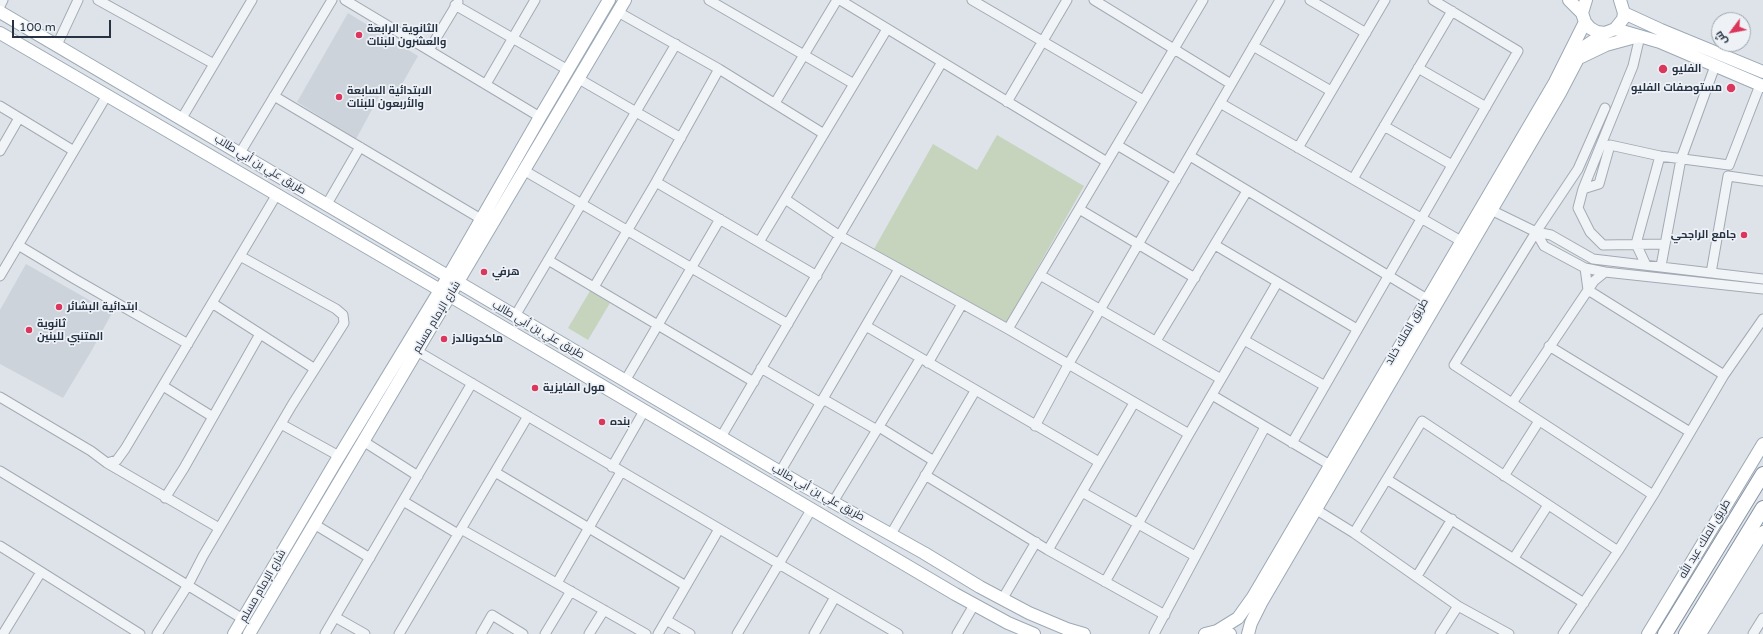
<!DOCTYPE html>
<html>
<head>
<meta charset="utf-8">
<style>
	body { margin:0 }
	#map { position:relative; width:1763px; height:634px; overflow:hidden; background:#dee3e9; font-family:"Varela Round",Cairo,sans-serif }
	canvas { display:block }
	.north { position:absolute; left:1711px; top:12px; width:40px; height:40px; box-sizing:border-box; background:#eef2f7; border:1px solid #9ea5af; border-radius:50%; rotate:238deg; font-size:11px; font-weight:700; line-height:16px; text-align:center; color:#263242 }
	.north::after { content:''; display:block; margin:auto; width:14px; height:18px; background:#db365c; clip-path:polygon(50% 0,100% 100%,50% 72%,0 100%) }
	.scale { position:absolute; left:12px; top:20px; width:99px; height:18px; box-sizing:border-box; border:2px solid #263242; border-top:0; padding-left:5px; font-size:12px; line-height:14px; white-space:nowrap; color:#263242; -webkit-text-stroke:3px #eef2f7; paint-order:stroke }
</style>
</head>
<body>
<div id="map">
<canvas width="1763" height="634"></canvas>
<div class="north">ش</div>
<div class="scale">100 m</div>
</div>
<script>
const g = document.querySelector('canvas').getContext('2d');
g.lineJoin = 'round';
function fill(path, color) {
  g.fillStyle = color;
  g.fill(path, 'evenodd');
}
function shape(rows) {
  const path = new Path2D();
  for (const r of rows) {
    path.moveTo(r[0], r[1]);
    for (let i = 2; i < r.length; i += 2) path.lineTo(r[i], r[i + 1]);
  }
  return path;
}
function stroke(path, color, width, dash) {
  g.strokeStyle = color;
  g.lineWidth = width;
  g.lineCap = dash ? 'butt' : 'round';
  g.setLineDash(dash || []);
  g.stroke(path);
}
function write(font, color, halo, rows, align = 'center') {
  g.font = font + ' "Varela Round",Cairo,sans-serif';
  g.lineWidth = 3.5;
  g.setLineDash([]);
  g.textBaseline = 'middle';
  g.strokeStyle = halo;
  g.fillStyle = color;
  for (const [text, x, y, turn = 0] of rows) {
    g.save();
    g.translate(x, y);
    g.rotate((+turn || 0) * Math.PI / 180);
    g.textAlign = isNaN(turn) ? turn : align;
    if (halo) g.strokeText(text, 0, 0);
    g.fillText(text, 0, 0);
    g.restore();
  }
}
const built = shape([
	[348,13,418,56,394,98,382,91,356,139,297,102],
	[26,264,112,313,92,350,63,398,0,364,0,310]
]);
const green = shape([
	[997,135,1084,186,1005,325,874,249,933,144,977,170],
	[590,291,610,303,588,340,568,328]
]);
const minor = shape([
	[98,0,214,64],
	[345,0,540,117],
	[709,0,854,84],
	[840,0,1107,162],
	[972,0,1143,100],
	[1094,0,1231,84],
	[1310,0,1366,33],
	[455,5,568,70],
	[0,6,3,0],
	[618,12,719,69,824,134],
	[1640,36,1633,66,1583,189,1578,208,1590,232,1603,245,1665,244],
	[57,45,78,0],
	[1253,46,1331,91],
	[429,50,458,2],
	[1418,68,1486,107],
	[579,79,681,138],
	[486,84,535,0],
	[274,96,481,219],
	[1007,102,1067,0],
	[775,103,837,0],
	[1220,103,1461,241],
	[0,106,74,151],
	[182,118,252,0],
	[1384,126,1452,165],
	[1117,145,1176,180],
	[1298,148,1385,0],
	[0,151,19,118],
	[240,153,332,0],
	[1190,156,1427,299],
	[525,171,788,324],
	[1353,179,1452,11],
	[656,182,817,276],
	[1583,189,1599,184,1610,145,1660,156,1729,165,1760,85],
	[785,199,840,236,1008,329,1189,434],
	[327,204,360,147],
	[1079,209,1195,278],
	[1491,210,1536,232,1551,235,1593,259,1763,279],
	[1536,232,1544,246,1585,268,1605,272,1763,289],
	[759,242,887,29],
	[18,245,73,278,188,344],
	[1215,245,1357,329],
	[548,260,754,382],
	[1646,265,1636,244,1660,156],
	[1661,266,1681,159,1715,66],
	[1585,268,1588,290],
	[1711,273,1728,176,1763,181],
	[1040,275,1221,379],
	[0,276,107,95],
	[594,287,656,182,719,69],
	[1588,290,1594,281,1605,272],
	[212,303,315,369],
	[515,316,676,44],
	[866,326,1099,462],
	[1008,329,1203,0],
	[1244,340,1325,386],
	[1156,341,1247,191],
	[1549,346,1690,432],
	[417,351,898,634],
	[928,363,962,304],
	[761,368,821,403],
	[625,381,720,219],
	[163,386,213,417],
	[1212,395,1330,465],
	[0,397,91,451,107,463,117,460,125,449,277,194],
	[823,399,877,430],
	[1512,403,1454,365,1536,232,1578,169,1605,108],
	[281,424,339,456],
	[1035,426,1068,365,1280,0],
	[879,427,934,461],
	[721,437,942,62],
	[363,441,418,476],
	[1292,443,1518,51,1433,0],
	[107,463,219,528],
	[612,467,644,411],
	[0,471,243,619],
	[495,472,686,586],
	[780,472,899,269],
	[925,475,1048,550,1165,615],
	[1504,476,1539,421],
	[1388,480,1584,603],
	[1082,492,1195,556],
	[1653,495,1512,403,1588,290,1724,375],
	[165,498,184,468,260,334],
	[403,501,458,534],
	[833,502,920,359],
	[1315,509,1354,533],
	[314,524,370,558],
	[461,529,646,634],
	[891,534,975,391],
	[0,546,140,634],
	[1048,550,1134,403],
	[1618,551,1655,492,1724,375,1763,319],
	[1514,558,1548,505],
	[1417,576,1452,519],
	[1105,582,1189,434,1277,283],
	[557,583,621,472],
	[1003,598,1036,542],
	[335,617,365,634],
	[666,620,690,634],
	[3,634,41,572],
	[157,634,188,585,203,556,292,405,344,323,343,315,336,309,240,256],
	[325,634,472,383],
	[399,634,528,416],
	[481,634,492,615,523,634],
	[545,634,571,591],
	[589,634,604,610],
	[658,634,719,529],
	[737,634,811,510],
	[814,634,835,597],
	[957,634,974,605],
	[1154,634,1265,427],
	[1440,634,1458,606],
	[1509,634,1458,606,1354,533,1422,421,1618,551,1563,634],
	[1753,634,1763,618]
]);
const major = shape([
	[1569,0,1582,13],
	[1586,0,1582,13,1585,22,1590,28,1597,32,1605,33,1615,29,1623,19,1624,13,1620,0],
	[0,12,797,482,924,553,980,587,1029,613,1067,629,1084,634],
	[1624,13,1661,30,1763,72],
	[1615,29,1660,42,1763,86],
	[0,33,440,290,955,594,1008,623,1034,634],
	[1581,57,1606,45,1639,36],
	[1217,631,1238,618,1253,597,1555,82,1585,22],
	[234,634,335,463,448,277,540,117,609,0],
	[249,634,625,0],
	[1205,634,1217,631,1230,634],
	[1248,634,1251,623,1261,603,1560,93,1584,47,1605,33],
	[1648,634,1763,444],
	[1700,634,1763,532]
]);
const highway = shape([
	[1665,634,1763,474],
	[1686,634,1763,508]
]);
const markers = [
	[359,35,4,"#db365c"],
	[1663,69,5,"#db365c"],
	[1731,88,5,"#db365c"],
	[339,97,4,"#db365c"],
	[1744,235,4,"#db365c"],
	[484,272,4,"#db365c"],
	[59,307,4,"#db365c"],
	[29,330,4,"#db365c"],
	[444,339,4,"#db365c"],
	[535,388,4,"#db365c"],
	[602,422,4,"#db365c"]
];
const poiNames = [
	["الثانوية الرابعة",367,29],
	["والعشرون للبنات",367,42],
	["الفليو",1672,69],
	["مستوصفات الفليو",1722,88,"right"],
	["الابتدائية السابعة",347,91],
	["والأربعون للبنات",347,104],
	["جامع الراجحي",1736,235,"right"],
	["هرفي",492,272],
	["ابتدائية البشائر",67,307],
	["ثانوية",37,324],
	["المتنبي للبنين",37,337],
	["ماكدونالدز",452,339],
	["مول الفايزية",543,388],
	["بنده",610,422]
];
const streetNames = [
	["طريق علي بن أبي طالب",260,165,31],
	["شارع الإمام مسلم",437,317,-59],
	["طريق علي بن أبي طالب",538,330,30],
	["طريق الملك خالد",1407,332,-60],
	["طريق علي بن أبي طالب",818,493,29],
	["طريق الملك عبد الله",1705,539,-59],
	["شارع الإمام مسلم",263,586,-60]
];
fill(built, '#ccd3db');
fill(green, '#c6d4be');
stroke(minor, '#a3aab4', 11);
stroke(major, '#9ca9b6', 14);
stroke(highway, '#8492a1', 16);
stroke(minor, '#f1f4f7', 9);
stroke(major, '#fff', 12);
stroke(highway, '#fff', 14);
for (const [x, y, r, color] of markers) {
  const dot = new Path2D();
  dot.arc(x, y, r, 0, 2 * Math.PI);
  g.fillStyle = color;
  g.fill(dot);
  stroke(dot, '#eef2f7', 1.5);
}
write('bold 11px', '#263242', '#eef2f7', poiNames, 'left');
write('11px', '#263242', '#eef2f7', streetNames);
</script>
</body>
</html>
